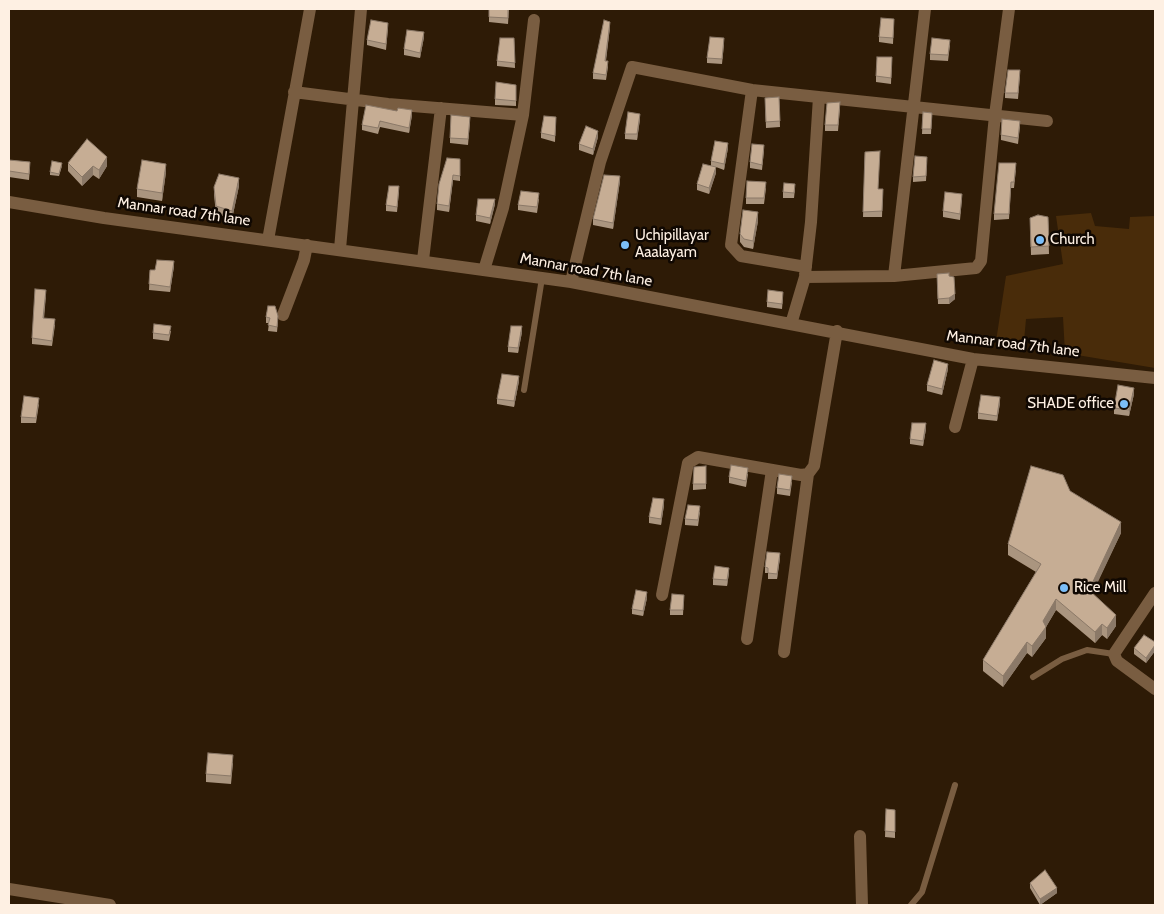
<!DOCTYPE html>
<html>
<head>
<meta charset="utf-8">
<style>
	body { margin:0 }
	#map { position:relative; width:1164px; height:914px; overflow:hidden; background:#2e1b06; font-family:Cabin,sans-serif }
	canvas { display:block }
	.frame { position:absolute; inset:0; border:10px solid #fef0e3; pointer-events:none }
</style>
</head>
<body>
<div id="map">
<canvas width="1164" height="914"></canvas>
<div class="frame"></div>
</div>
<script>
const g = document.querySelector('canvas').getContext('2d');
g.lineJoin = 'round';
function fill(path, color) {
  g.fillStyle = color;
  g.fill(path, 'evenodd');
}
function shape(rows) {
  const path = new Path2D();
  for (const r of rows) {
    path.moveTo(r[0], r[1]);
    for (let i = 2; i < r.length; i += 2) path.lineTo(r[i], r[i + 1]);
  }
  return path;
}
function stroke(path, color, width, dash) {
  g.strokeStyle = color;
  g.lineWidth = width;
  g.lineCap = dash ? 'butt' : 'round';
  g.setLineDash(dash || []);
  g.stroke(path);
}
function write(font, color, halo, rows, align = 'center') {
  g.font = font + ' Cabin,sans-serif';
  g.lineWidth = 5;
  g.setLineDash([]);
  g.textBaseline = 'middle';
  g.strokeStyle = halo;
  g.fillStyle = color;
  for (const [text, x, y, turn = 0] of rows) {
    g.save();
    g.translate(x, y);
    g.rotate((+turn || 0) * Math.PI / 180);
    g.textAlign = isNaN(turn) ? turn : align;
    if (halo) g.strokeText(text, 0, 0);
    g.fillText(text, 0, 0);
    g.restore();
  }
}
const green = shape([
	[1091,213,1095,226,1129,229,1130,217,1155,216,1155,368,1065,353,1063,317,1026,319,1023,352,995,348,1006,276,1063,264,1056,216]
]);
const service = shape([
	[524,390,542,278],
	[1033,677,1062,659,1087,650,1114,654],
	[911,905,922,892,955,785]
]);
const minor = shape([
	[752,90,731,245,741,256,806,267],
	[294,92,388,104,523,115],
	[9,202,104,218,571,282,973,359,1155,378],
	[268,240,310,9],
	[340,249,361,9],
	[423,260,441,108],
	[484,270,503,208,523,115,534,20],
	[805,274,811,222,819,97],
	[894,276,925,9],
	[571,282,600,162,632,67,752,90,1047,121],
	[283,315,304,260,307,245],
	[791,324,805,277,894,276,976,268,981,261,995,115,1009,9],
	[955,427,973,359],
	[1155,593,1114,654,1117,661,1155,689],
	[662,595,688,463,698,457,801,475,808,474,814,466,837,331],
	[747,639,772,470],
	[784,652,808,474],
	[860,836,862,905],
	[9,889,110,905]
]);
const wall = shape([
	[489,9,509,9,508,24,489,22],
	[894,19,893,44,879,42,879,37],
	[610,27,606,61,608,67,606,80,593,79,593,73],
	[388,28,386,50,367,45,367,40],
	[424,37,420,58,404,55,404,49],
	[514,38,515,68,497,66,497,61],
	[724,44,722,64,707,63,707,58],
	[950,45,948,61,930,60,930,54],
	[892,57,891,84,876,82,876,76],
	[1020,75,1018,99,1005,98,1005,93],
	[516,85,516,106,495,105,495,99],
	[779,97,780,127,766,128,765,98],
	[840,108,838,131,825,131,825,125],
	[923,112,932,113,931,134,922,134],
	[412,115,409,133,380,127,378,134,362,130,362,125],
	[556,117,555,142,541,138,541,133],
	[640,119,637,140,625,139,625,134],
	[470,122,468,145,450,143,450,138],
	[1020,126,1018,144,1001,140,1001,135],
	[598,137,593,155,579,150,579,144],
	[728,148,724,170,716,167,716,173,709,194,697,190,697,184,711,166,711,161],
	[764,150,762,170,750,168,750,162],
	[865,152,878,189,883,189,882,217,863,217],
	[460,159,460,181,453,180,449,212,437,210,437,204],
	[927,162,926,181,913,182,913,177],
	[68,163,107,166,99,179,93,175,82,186,68,171],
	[9,166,30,168,29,180,9,177],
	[62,166,59,176,50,175,50,172],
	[1016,169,1014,188,1011,188,1009,219,994,220,994,214],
	[166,172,162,201,137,197,137,189],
	[620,181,613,229,593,225,593,219],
	[239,186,232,219,216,214,214,195,214,187],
	[766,188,764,204,746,204,746,198],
	[795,189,794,198,783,198,783,192],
	[399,191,397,212,386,211,386,205],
	[539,199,537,213,518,210,518,205],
	[962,199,960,220,943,217,943,211],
	[495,204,490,224,476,221,476,215],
	[1048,217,1049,254,1031,255,1030,218],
	[758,221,753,249,744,247,740,242,740,234],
	[174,266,170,292,149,290,150,270,155,270],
	[937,274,955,299,949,304,938,304],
	[46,295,44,319,55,325,52,346,32,344,32,338],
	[783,297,782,309,767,307,767,302],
	[268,306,278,321,277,332,268,331,269,323,266,323,266,317],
	[171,331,169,341,153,339,153,333],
	[522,332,518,353,508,352,508,347],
	[948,369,942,395,927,391,927,385],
	[519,381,514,407,497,404,497,399],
	[1134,394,1129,416,1114,414,1114,408],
	[1000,403,997,421,978,419,978,413],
	[39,404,36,423,21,423,21,417],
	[926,429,923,446,910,444,910,439],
	[706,466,706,489,693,490,693,484],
	[748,474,746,487,729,483,729,477],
	[792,482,790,496,777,494,777,488],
	[1070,491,1121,533,1092,593,1116,626,1107,639,1102,635,1095,643,1056,610,1046,627,1046,638,1032,657,1027,653,1003,687,983,671,983,660,1036,572,1008,555,1008,544],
	[664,505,661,525,649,523,649,517],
	[700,512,698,526,685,525,685,519],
	[780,558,777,579,768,579,768,573,765,573,765,567],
	[729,573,727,586,713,585,713,579],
	[684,595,683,615,670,615,670,610],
	[647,598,643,616,632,614,632,609],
	[1155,642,1155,651,1146,663,1134,654,1134,648],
	[233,763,231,784,206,782,206,774],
	[886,809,895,810,895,838,885,837],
	[1030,883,1057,893,1040,905,1030,888]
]);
const shadedWall = shape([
	[610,22,610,27,605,66,605,61],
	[424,32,424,37,420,58,420,53],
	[412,110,412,115,409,133,409,128],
	[640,114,640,119,637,140,637,134],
	[598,131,598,137,593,155,593,149],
	[728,143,728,148,724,170,724,164],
	[107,157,107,166,99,179,99,170],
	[166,164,166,172,162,201,162,193],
	[93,166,93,175,82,186,82,177],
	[716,167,716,173,709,194,709,188],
	[453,175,453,180,449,212,449,206],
	[620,176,620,181,613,229,613,223],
	[239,178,239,186,232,219,232,211],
	[495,199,495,204,490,224,490,218],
	[758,212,758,221,753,249,753,241],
	[174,261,174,266,170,292,170,287],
	[955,294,955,299,949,304,949,298],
	[522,326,522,332,518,353,518,348],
	[948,364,948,369,942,395,942,389],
	[519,376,519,381,514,407,514,401],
	[1134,388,1134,394,1129,416,1129,410],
	[1000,397,1000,403,997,421,997,416],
	[926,423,926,429,923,446,923,441],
	[664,499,664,505,661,525,661,519],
	[1121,522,1121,533,1089,601,1089,590],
	[780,553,780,558,777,579,777,574],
	[729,568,729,573,727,586,727,580],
	[647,592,647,598,643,616,643,611],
	[1056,599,1056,610,1046,627,1046,638,1032,657,1032,646,1043,621],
	[1116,615,1116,626,1107,639,1107,628],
	[1102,624,1102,635,1095,643,1095,632],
	[1027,642,1027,653,1003,687,1003,676],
	[1155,645,1155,651,1146,663,1146,658],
	[1057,888,1057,893,1040,905,1040,899]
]);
const building = shape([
	[489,9,508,9,508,18,489,17,489,9],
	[881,18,894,19,893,38,879,37,881,18],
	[371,20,388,23,386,44,367,40,371,20],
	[604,20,610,22,605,61,608,61,606,75,593,73,604,20],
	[407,30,424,32,420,53,404,49,407,30],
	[710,37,724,38,722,59,707,58,710,37],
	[500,38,514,38,515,63,497,61,500,38],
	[932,38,950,40,948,55,930,54,932,38],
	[877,57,892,57,891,78,876,76,877,57],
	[1008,70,1020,70,1018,93,1005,93,1008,70],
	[496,82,516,85,516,101,495,99,496,82],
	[779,97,780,121,766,122,765,98,779,97],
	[840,102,838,125,825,125,827,103,840,102],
	[366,105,397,111,398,108,412,110,409,128,380,121,378,128,362,125,366,105],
	[628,112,640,114,637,134,625,134,628,112],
	[923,112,932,113,931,129,922,129,923,112],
	[451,115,470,117,468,139,450,138,451,115],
	[544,116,556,117,555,136,541,133,544,116],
	[1002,119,1020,121,1018,138,1001,135,1002,119],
	[586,126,598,131,593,149,579,144,586,126],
	[87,139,107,157,99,170,93,166,82,177,68,163,87,139],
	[715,141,728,143,724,164,711,161,715,141],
	[752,144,764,145,762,165,750,162,752,144],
	[880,151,878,189,883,189,882,211,863,212,865,152,880,151],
	[915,156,927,157,926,176,913,177,915,156],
	[447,158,460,159,460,176,453,175,449,206,437,204,439,184,447,158],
	[9,160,30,162,29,174,9,171,9,160],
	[142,160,166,164,162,193,137,189,142,160],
	[52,161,62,163,59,174,50,172,52,161],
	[999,163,1016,163,1014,182,1011,182,1009,214,994,214,999,163],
	[703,164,716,167,709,188,697,184,703,164],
	[219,174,239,178,232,211,216,206,214,187,219,174],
	[604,175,620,176,613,223,593,219,604,175],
	[747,181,766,182,764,198,746,198,747,181],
	[784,183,795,184,794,193,783,192,784,183],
	[389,186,399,186,397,207,386,205,389,186],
	[521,191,539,193,537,207,518,205,521,191],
	[945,192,962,194,960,214,943,211,945,192],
	[478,199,495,199,490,218,476,215,478,199],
	[743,210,758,212,753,241,744,239,740,234,743,210],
	[1038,215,1048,217,1049,246,1031,247,1030,218,1038,215],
	[157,260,174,261,170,287,149,284,150,270,155,270,157,260],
	[949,273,949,276,954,277,955,294,949,298,938,299,937,274,949,273],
	[35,289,46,290,43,318,55,319,52,341,32,338,35,289],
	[768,290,783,292,782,304,767,302,768,290],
	[268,306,275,306,278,316,277,327,268,325,270,318,266,317,268,306],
	[154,324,171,326,169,335,153,333,154,324],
	[511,326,522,326,518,348,508,347,511,326],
	[934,360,948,364,942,389,927,385,934,360],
	[502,374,519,376,514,401,497,399,502,374],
	[1118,385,1134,388,1129,410,1114,408,1118,385],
	[981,395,1000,397,997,416,978,413,981,395],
	[24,396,39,398,36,418,21,417,24,396],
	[912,423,926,423,923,441,910,439,912,423],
	[731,465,748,468,746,481,729,477,731,465],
	[706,466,706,484,693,484,694,467,706,466],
	[1031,466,1063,475,1070,491,1121,522,1089,590,1116,615,1107,628,1102,624,1095,632,1056,599,1043,621,1046,627,1032,646,1027,642,1003,676,983,660,1041,564,1008,544,1031,466],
	[779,474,792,476,790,490,777,488,779,474],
	[653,498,664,499,661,519,649,517,653,498],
	[688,505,700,506,698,520,685,519,688,505],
	[767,552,780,553,777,574,768,573,768,568,765,567,767,552],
	[715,566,729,568,727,580,713,579,715,566],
	[636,590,647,592,643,611,632,609,636,590],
	[672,594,684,595,683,610,670,610,672,594],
	[1144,635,1155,642,1155,645,1146,658,1134,648,1144,635],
	[208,753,233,755,231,776,206,774,208,753],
	[886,809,895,810,895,832,885,831,886,809],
	[1045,870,1057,888,1040,899,1030,883,1045,870]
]);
const markers = [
	[1040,240,5,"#7bbef8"],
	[625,245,5,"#7bbef8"],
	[1124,404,5,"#7bbef8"],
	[1064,588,5,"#7bbef8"]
];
const streetNames = [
	["Mannar road 7th lane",184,212,8],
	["Mannar road 7th lane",586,270,10],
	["Mannar road 7th lane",1013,344,7]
];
const poiNames = [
	["Uchipillayar",635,236],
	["Aaalayam",635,253],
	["Church",1050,240],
	["SHADE office",1114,404,"right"],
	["Rice Mill",1074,588]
];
fill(green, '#492c0a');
stroke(service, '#795d41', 6);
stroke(minor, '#795d41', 12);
fill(wall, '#aa957f');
fill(shadedWall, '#8b7968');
fill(building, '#c6ad94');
stroke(building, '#8b7968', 1);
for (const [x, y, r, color] of markers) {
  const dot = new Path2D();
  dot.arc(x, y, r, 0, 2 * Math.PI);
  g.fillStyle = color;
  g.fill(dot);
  stroke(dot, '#100802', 2);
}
write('15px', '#fef0e3', '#100802', streetNames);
write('15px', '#fef0e3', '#100802', poiNames, 'left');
</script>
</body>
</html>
